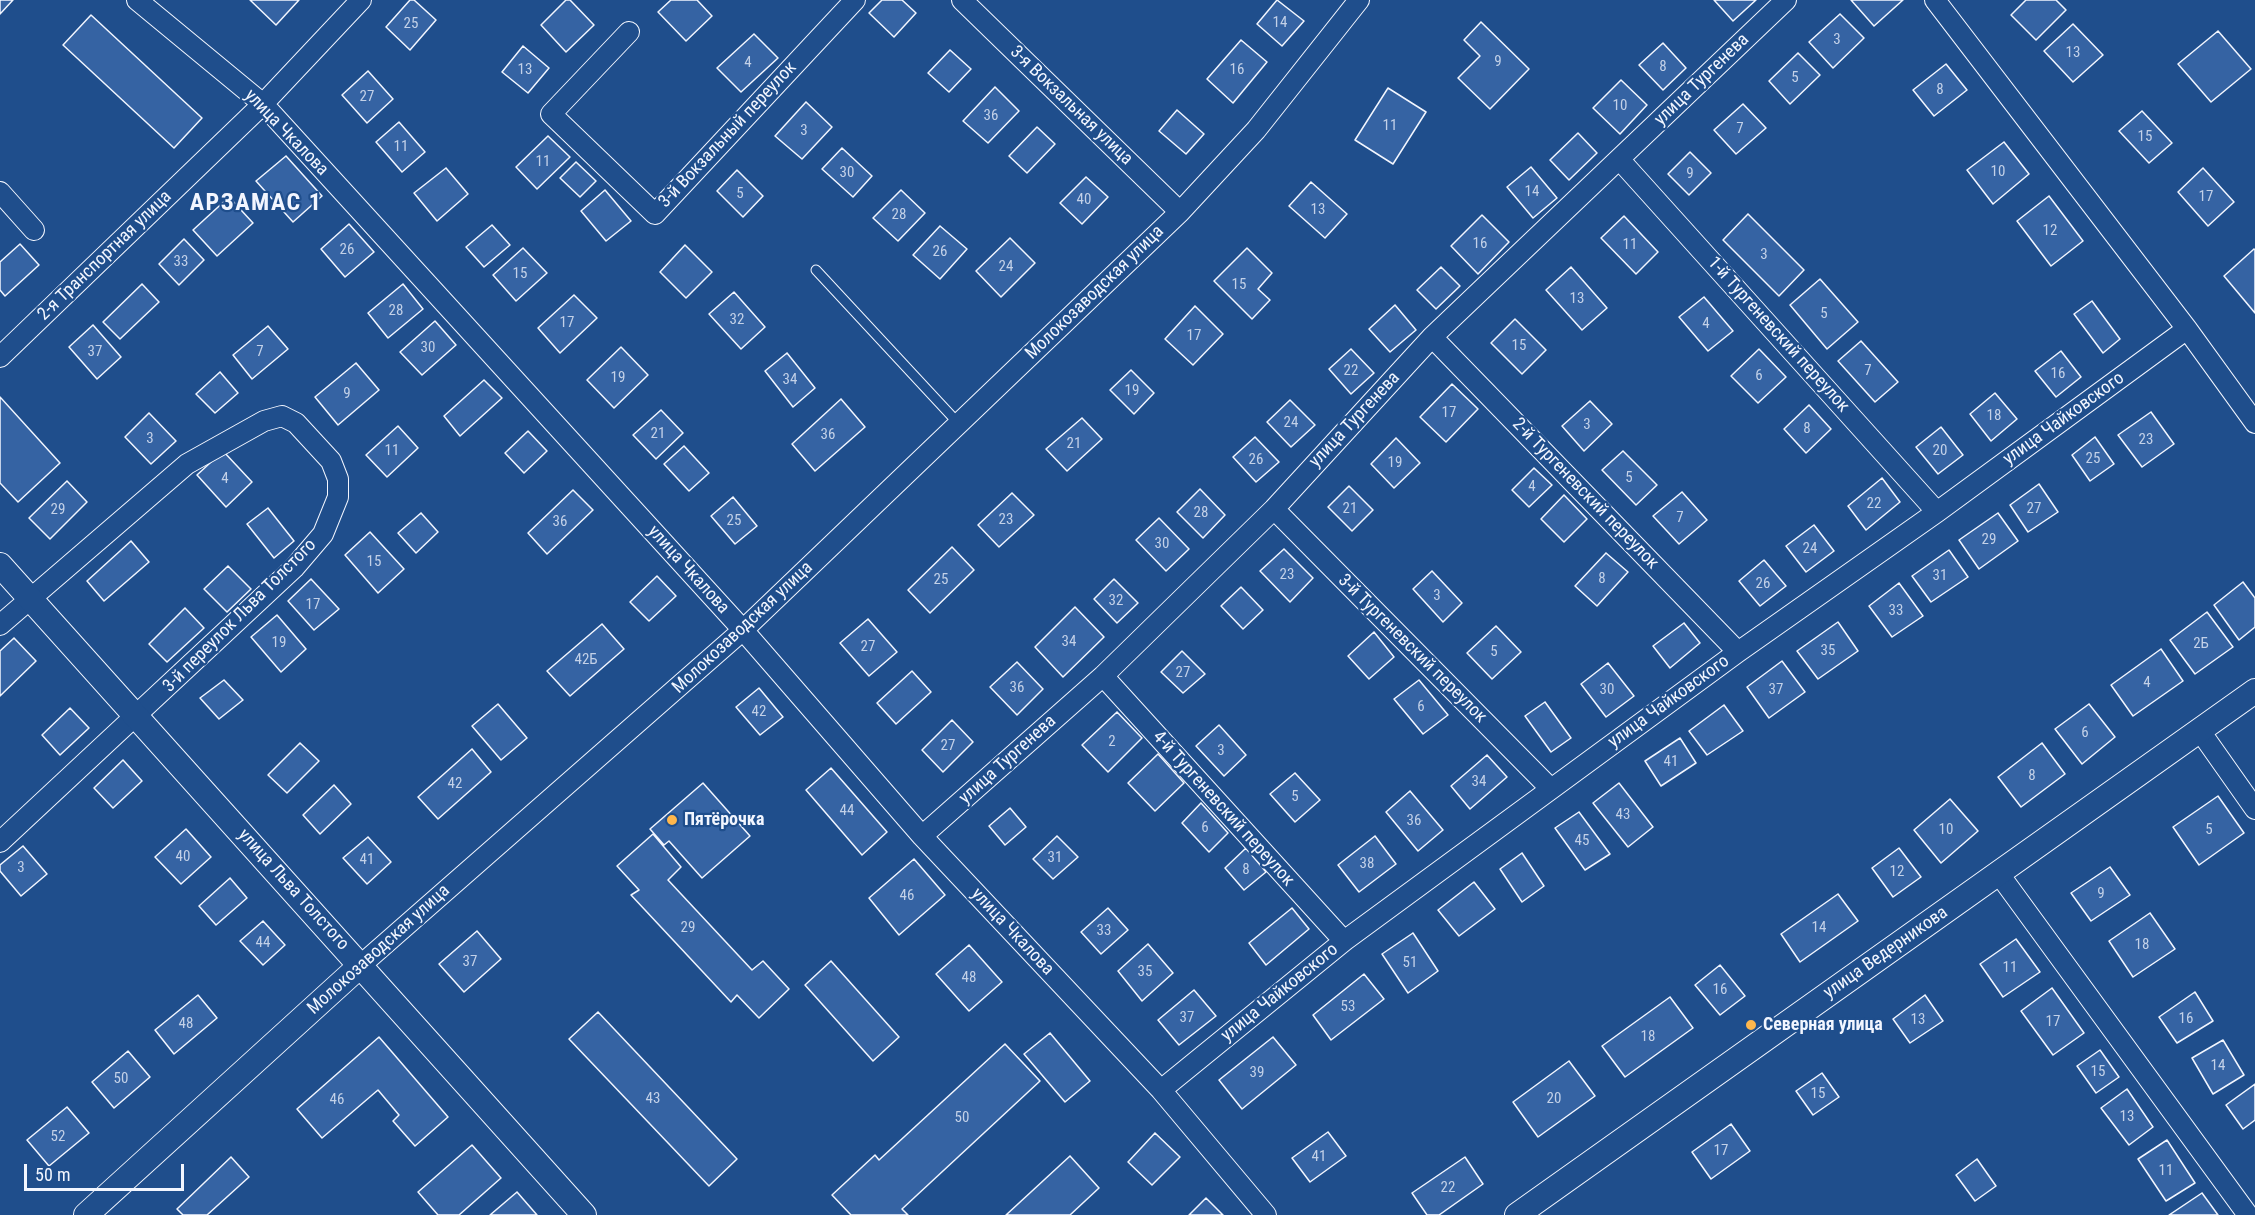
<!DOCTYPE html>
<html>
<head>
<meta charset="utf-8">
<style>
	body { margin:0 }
	#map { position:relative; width:2255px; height:1215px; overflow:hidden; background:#1f4e8c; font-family:"Roboto Condensed",sans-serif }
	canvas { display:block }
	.scale { position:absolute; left:24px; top:1164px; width:160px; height:27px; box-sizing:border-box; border:3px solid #f2f6ff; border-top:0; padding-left:8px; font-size:18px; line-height:21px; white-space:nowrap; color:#f2f6ff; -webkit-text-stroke:4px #1f4e8c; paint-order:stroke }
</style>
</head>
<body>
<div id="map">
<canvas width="2255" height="1215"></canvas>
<div class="scale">50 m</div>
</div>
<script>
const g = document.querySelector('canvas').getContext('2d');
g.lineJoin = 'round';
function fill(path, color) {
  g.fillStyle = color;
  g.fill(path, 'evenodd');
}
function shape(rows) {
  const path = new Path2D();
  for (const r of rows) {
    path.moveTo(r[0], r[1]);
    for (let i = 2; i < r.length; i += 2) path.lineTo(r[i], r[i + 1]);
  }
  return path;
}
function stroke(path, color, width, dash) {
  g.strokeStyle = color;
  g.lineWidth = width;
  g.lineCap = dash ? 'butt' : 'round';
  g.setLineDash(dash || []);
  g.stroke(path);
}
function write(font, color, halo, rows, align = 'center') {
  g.font = font + ' "Roboto Condensed",sans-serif';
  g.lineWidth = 4.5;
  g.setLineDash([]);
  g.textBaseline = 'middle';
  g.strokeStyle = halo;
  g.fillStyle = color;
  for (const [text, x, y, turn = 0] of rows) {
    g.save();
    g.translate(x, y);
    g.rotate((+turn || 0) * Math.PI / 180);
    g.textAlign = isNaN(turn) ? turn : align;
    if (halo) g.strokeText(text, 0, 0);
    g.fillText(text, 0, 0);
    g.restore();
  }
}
const building = shape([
	[0,0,13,0,0,14,0,0],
	[250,0,299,0,276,25,250,0],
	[410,0,414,0,436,20,410,50,386,27,410,0],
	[566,0,570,0,594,25,566,52,541,25,566,0],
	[671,0,697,0,712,16,686,41,658,12,671,0],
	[882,0,902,0,916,13,894,37,869,13,882,0],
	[1277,0,1304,21,1282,46,1257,24,1277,0],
	[1714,0,1756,0,1733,21,1714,0],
	[1851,0,1903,0,1874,26,1851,0],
	[2026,0,2056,0,2066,10,2036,40,2011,15,2026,0],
	[1840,14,1864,38,1833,68,1809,42,1840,14],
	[91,15,202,118,174,148,63,45,91,15],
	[1481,22,1529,69,1490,109,1458,78,1480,56,1464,40,1481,22],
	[2073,24,2103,55,2073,82,2044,51,2073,24],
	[2218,31,2251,69,2211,102,2178,64,2218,31],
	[754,34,778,58,741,92,717,68,754,34],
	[1241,40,1267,62,1233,103,1207,79,1241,40],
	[1663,43,1686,68,1663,90,1639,65,1663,43],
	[523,46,549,68,528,93,502,72,523,46],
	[950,50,971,69,949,92,928,73,950,50],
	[1798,53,1820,75,1790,104,1769,81,1798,53],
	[1946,64,1967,90,1934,116,1913,90,1946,64],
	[368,71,393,99,367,123,342,95,368,71],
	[1621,80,1647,105,1620,134,1593,108,1621,80],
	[995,87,1019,111,988,143,963,121,995,87],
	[1388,88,1426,112,1393,164,1355,140,1388,88],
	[806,102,832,127,802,159,775,136,806,102],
	[1743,104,1766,128,1736,154,1714,130,1743,104],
	[1177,110,1204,134,1186,154,1159,131,1177,110],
	[2142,111,2172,143,2149,163,2119,131,2142,111],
	[399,122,425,152,402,172,376,142,399,122],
	[1037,127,1055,144,1027,173,1009,156,1037,127],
	[1578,133,1597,153,1569,180,1550,160,1578,133],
	[548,136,570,157,537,189,516,167,548,136],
	[2004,142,2029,174,1993,204,1967,170,2004,142],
	[842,148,872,176,853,197,822,169,842,148],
	[1690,152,1711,173,1689,195,1668,174,1690,152],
	[286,156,322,196,293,222,256,181,286,156],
	[576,162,596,181,580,197,560,178,576,162],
	[1531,167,1557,198,1533,218,1507,187,1531,167],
	[446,168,468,194,437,221,414,193,446,168],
	[2203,168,2234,202,2208,226,2178,192,2203,168],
	[737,170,763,196,743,217,717,191,737,170],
	[1086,177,1108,197,1082,224,1060,203,1086,177],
	[1311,182,1347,214,1325,238,1289,206,1311,182],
	[605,190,631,221,606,241,581,211,605,190],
	[901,190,925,213,898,241,873,218,901,190],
	[2049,196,2083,241,2051,266,2017,221,2049,196],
	[229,197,253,223,217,256,193,230,229,197],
	[1748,214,1804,270,1779,296,1723,240,1748,214],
	[1482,215,1509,242,1478,274,1451,246,1482,215],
	[1624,216,1658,252,1636,274,1601,238,1624,216],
	[349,224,374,252,345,277,321,249,349,224],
	[492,225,510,245,484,267,466,247,492,225],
	[940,226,967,249,940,279,913,255,940,226],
	[1010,238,1035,263,1001,297,976,271,1010,238],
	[184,239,204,260,179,285,159,264,184,239],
	[20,244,39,265,5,296,0,290,0,262,20,244],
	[685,245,712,272,686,298,660,272,685,245],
	[523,248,547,273,516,301,493,275,523,248],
	[1247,248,1272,273,1258,289,1270,300,1252,319,1214,281,1247,248],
	[2254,249,2255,250,2255,313,2224,276,2254,249],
	[1441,267,1460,286,1436,309,1417,290,1441,267],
	[1571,267,1607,308,1582,330,1546,290,1571,267],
	[1820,279,1858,322,1827,349,1790,305,1820,279],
	[142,284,159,302,120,339,103,322,142,284],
	[403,284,423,309,388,338,368,313,403,284],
	[734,292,765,327,741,349,709,314,734,292],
	[574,295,597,318,560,353,538,328,574,295],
	[1704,297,1733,331,1708,351,1679,317,1704,297],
	[2092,301,2120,339,2103,353,2074,314,2092,301],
	[1395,305,1416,330,1390,352,1369,329,1395,305],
	[1195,306,1223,334,1193,365,1165,339,1195,306],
	[1515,319,1546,350,1522,374,1491,343,1515,319],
	[435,321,456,345,422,375,400,352,435,321],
	[93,325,121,357,97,379,69,347,93,325],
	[268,326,288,349,252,379,233,355,268,326],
	[1861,341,1898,382,1875,402,1838,361,1861,341],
	[621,347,648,375,614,408,587,380,621,347],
	[1351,349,1374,373,1351,394,1329,369,1351,349],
	[1759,349,1786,377,1758,403,1731,376,1759,349],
	[2061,351,2081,377,2056,397,2035,371,2061,351],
	[787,353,815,388,793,407,765,371,787,353],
	[356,363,379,390,338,425,315,397,356,363],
	[1131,370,1154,393,1134,414,1110,390,1131,370],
	[220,372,238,393,215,413,196,394,220,372],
	[484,380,502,398,460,436,444,416,484,380],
	[1452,384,1478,409,1446,442,1420,417,1452,384],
	[1995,393,2017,419,1991,441,1970,414,1995,393],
	[0,397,60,463,18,502,0,483,0,397],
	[841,399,865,427,815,471,792,444,841,399],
	[1290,400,1315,425,1291,447,1267,422,1290,400],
	[1590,401,1612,424,1584,451,1562,426,1590,401],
	[1809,405,1831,429,1806,453,1784,429,1809,405],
	[661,410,683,433,656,459,633,435,661,410],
	[2151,412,2174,444,2142,467,2118,435,2151,412],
	[149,413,176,441,151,464,125,437,149,413],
	[1082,418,1102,439,1067,471,1046,449,1082,418],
	[398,426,418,448,387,477,366,455,398,426],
	[1941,427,1963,455,1938,474,1916,447,1941,427],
	[528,431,547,451,524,473,505,453,528,431],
	[1255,437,1279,462,1256,482,1233,457,1255,437],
	[2095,437,2114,464,2090,481,2072,455,2095,437],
	[1396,438,1420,463,1394,488,1371,464,1396,438],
	[684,446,709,473,689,491,664,464,684,446],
	[223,451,252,482,226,507,197,475,223,451],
	[1623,451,1657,485,1636,505,1602,470,1623,451],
	[1534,468,1552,485,1529,507,1512,490,1534,468],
	[1882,478,1900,502,1866,530,1848,506,1882,478],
	[67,481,87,502,50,539,29,518,67,481],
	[2039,484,2058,512,2028,532,2010,505,2039,484],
	[1349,486,1373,510,1352,531,1328,507,1349,486],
	[1200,489,1225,515,1203,538,1177,512,1200,489],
	[573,490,593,510,547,554,528,533,573,490],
	[1682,492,1707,520,1679,544,1653,516,1682,492],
	[1012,493,1034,515,999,547,978,525,1012,493],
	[1564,495,1587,519,1564,542,1541,519,1564,495],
	[733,497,757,526,735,544,711,516,733,497],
	[268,508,294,541,274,558,247,524,268,508],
	[421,513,438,532,416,553,398,533,421,513],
	[1998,513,2018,541,1979,569,1959,540,1998,513],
	[1159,518,1189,549,1166,571,1136,540,1159,518],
	[1814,525,1834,551,1806,572,1786,546,1814,525],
	[370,532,404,569,378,593,345,555,370,532],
	[131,541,149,562,104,601,87,581,131,541],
	[952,547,974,570,930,613,908,590,952,547],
	[1284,549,1313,578,1290,602,1260,571,1284,549],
	[1949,550,1968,577,1931,602,1912,576,1949,550],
	[1606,553,1628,572,1597,606,1575,586,1606,553],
	[1764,560,1786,586,1760,606,1739,581,1764,560],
	[228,566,251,589,227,612,204,589,228,566],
	[1432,571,1462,603,1443,622,1413,589,1432,571],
	[657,576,676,596,649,621,630,602,657,576],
	[311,579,339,609,314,630,288,601,311,579],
	[1114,579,1138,603,1117,623,1094,599,1114,579],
	[2243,582,2255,598,2255,627,2239,640,2214,605,2243,582],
	[1899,583,1923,616,1892,637,1869,606,1899,583],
	[1241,587,1263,610,1243,629,1221,606,1241,587],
	[1075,607,1104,637,1063,677,1035,647,1075,607],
	[185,608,204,628,167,662,149,644,185,608],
	[2207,612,2233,647,2195,674,2170,640,2207,612],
	[277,615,306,649,281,672,251,637,277,615],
	[868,619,897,652,869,676,840,643,868,619],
	[1838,622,1858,651,1818,679,1797,651,1838,622],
	[1684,623,1700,643,1670,668,1653,646,1684,623],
	[602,624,624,649,570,696,547,671,602,624],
	[1496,626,1521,652,1492,679,1467,653,1496,626],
	[1374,632,1394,657,1369,679,1348,656,1374,632],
	[14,638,36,661,0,696,0,651,14,638],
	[2161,649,2183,681,2133,716,2111,685,2161,649],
	[1182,651,1205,674,1183,693,1161,672,1182,651],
	[1782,661,1805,692,1769,718,1747,687,1782,661],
	[1017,662,1043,689,1017,715,990,687,1017,662],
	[1608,663,1634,696,1606,717,1581,684,1608,663],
	[912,671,931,692,896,724,877,703,912,671],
	[224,680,243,700,219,719,200,698,224,680],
	[1419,680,1448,715,1423,734,1394,699,1419,680],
	[759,688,783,717,760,735,736,707,759,688],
	[1545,702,1571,738,1551,752,1525,716,1545,702],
	[498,704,527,738,501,760,472,726,498,704],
	[2089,704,2115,737,2082,764,2055,729,2089,704],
	[1724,705,1743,731,1707,755,1689,731,1724,705],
	[70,708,89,728,60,755,42,735,70,708],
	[1117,712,1142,738,1108,772,1082,745,1117,712],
	[952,720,973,742,943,772,922,750,952,720],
	[1219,725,1246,755,1224,776,1196,746,1219,725],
	[1680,738,1696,763,1661,786,1645,761,1680,738],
	[300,743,319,761,287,793,268,775,300,743],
	[2042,743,2065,774,2021,807,1998,777,2042,743],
	[472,749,491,772,438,819,418,797,472,749],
	[1158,754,1184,783,1155,811,1128,783,1158,754],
	[1487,755,1507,777,1470,809,1451,786,1487,755],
	[123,760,142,781,113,808,94,788,123,760],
	[831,768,887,832,862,855,806,790,831,768],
	[1295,773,1320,800,1295,822,1270,794,1295,773],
	[703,783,750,836,702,878,669,841,664,845,650,829,703,783],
	[1619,783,1653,827,1628,847,1593,803,1619,783],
	[334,785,351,804,320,834,303,815,334,785],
	[1410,791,1443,830,1418,851,1386,812,1410,791],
	[2218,796,2244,833,2199,865,2173,827,2218,796],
	[1950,799,1978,831,1941,863,1914,830,1950,799],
	[1201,803,1228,833,1209,852,1182,823,1201,803],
	[1010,808,1026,827,1005,845,989,826,1010,808],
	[1579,812,1610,854,1585,870,1555,828,1579,812],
	[186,829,211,857,181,884,155,857,186,829],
	[653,834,681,867,668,880,752,970,763,961,789,989,759,1018,737,995,731,1002,631,895,639,890,617,866,653,834],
	[1057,836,1078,857,1053,879,1033,859,1057,836],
	[1375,836,1396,864,1359,892,1338,865,1375,836],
	[368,837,391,862,367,884,343,858,368,837],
	[23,846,47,874,21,896,0,871,0,865,23,846],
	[1246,848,1266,872,1244,890,1225,868,1246,848],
	[1899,848,1921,877,1893,897,1872,868,1899,848],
	[1522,853,1544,886,1522,902,1500,869,1522,853],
	[914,859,945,895,899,935,869,898,914,859],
	[2110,867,2130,895,2091,921,2071,893,2110,867],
	[230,878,247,898,216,925,199,906,230,878],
	[1474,882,1495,909,1459,936,1438,910,1474,882],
	[1838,894,1858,921,1800,962,1781,934,1838,894],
	[1108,908,1128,930,1101,954,1081,932,1108,908],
	[1292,908,1309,929,1266,965,1249,943,1292,908],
	[2150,913,2175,949,2133,977,2109,941,2150,913],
	[263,921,285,945,263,965,240,941,263,921],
	[477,931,501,959,464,992,439,964,477,931],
	[1413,933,1438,971,1408,993,1382,954,1413,933],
	[2016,939,2040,972,2003,997,1980,964,2016,939],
	[1148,944,1173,973,1142,1001,1118,971,1148,944],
	[969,945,1002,982,969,1011,936,974,969,945],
	[831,961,899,1037,873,1061,805,985,831,961],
	[1720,965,1745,996,1720,1015,1695,985,1720,965],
	[1364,974,1384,999,1331,1040,1313,1015,1364,974],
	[2052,988,2084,1033,2053,1055,2021,1011,2052,988],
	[1194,990,1216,1016,1179,1045,1158,1020,1194,990],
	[2195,992,2213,1021,2177,1043,2159,1017,2195,992],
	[198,995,217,1018,174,1054,155,1030,198,995],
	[1925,995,1943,1021,1910,1043,1893,1019,1925,995],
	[1670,997,1693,1028,1625,1077,1602,1046,1670,997],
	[598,1012,737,1159,709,1186,569,1039,598,1012],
	[1050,1033,1090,1081,1065,1102,1024,1054,1050,1033],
	[379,1037,448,1117,415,1146,393,1121,399,1115,378,1090,322,1138,297,1109,379,1037],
	[1273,1037,1296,1065,1242,1109,1219,1080,1273,1037],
	[2223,1040,2244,1075,2213,1094,2192,1058,2223,1040],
	[1005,1044,1040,1081,902,1209,908,1215,851,1215,832,1195,875,1155,879,1160,1005,1044],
	[2100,1050,2119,1077,2096,1093,2077,1066,2100,1050],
	[128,1051,150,1077,114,1108,92,1082,128,1051],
	[1569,1061,1595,1096,1538,1137,1513,1102,1569,1061],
	[1822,1073,1839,1097,1813,1115,1796,1091,1822,1073],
	[2255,1084,2255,1120,2243,1129,2226,1105,2255,1084],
	[2127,1089,2153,1127,2129,1145,2101,1108,2127,1089],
	[67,1107,89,1133,49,1166,27,1140,67,1107],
	[1731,1124,1750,1151,1711,1179,1692,1152,1731,1124],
	[1328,1132,1346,1156,1310,1182,1292,1158,1328,1132],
	[1155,1133,1180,1157,1152,1185,1128,1162,1155,1133],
	[2167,1140,2195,1183,2166,1201,2138,1159,2167,1140],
	[472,1145,501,1178,459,1215,438,1215,418,1192,472,1145],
	[1070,1156,1099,1188,1070,1215,1006,1215,1070,1156],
	[231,1157,249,1177,207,1215,183,1215,177,1209,231,1157],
	[1465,1157,1483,1184,1439,1215,1427,1215,1412,1193,1465,1157],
	[1977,1159,1996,1186,1975,1201,1956,1175,1977,1159],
	[517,1192,537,1215,490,1215,517,1192],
	[2202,1193,2218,1215,2169,1215,2202,1193],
	[1206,1198,1223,1215,1189,1215,1206,1198]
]);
const service = shape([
	[816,270,959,424]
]);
const minor = shape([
	[137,0,263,104,743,630,922,836,1161,1090,1266,1215],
	[962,0,1180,212],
	[1935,0,2187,329,2255,423],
	[629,32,551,114,655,214,855,0],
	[1619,159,1937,512],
	[0,192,34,230],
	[1432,337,1738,652],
	[0,357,263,104,361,0],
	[1274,509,1551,789],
	[0,625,187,464,264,421,282,416,296,423,331,461,338,479,338,497,323,534,294,568,0,842],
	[1103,676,1344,941],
	[2200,731,2255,809],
	[922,836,1103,676,1274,509,1432,337,1786,0],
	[1999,874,2248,1215],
	[361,965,743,630,1180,212,1256,130,1359,0],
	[1161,1090,1344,941,1738,652,1937,512,2187,329]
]);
const tertiary = shape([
	[0,565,584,1215],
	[86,1215,361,965],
	[1517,1215,2255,691]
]);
const markers = [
	[672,820,6,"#ffb74d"],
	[1751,1025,6,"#ffb74d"]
];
const numberNames = [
	["14",1280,23],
	["25",411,24],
	["3",1837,40],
	["13",2073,53],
	["9",1498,62],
	["4",748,63],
	["8",1663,67],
	["13",525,70],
	["16",1237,70],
	["5",1795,78],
	["8",1940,90],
	["27",367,97],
	["10",1620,106],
	["36",991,116],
	["11",1390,126],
	["7",1740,129],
	["3",804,131],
	["15",2145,137],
	["11",401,147],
	["11",543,162],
	["10",1998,172],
	["30",847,173],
	["9",1690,174],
	["14",1532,192],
	["5",740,194],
	["17",2206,197],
	["40",1084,200],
	["13",1318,210],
	["28",899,215],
	["12",2050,231],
	["16",1480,244],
	["11",1630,245],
	["26",347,250],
	["26",940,252],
	["3",1764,255],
	["33",181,262],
	["24",1006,267],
	["15",520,274],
	["15",1239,285],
	["13",1577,299],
	["28",396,311],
	["5",1824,314],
	["32",737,320],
	["17",567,323],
	["4",1706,324],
	["17",1194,336],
	["15",1519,346],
	["30",428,348],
	["37",95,352],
	["7",260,352],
	["22",1351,371],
	["7",1868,371],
	["16",2058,374],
	["6",1759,376],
	["19",618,378],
	["34",790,380],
	["19",1132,391],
	["9",347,394],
	["17",1449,413],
	["18",1994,416],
	["24",1291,423],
	["3",1587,425],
	["8",1807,429],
	["21",658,434],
	["36",828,435],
	["3",150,439],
	["23",2146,440],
	["21",1074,444],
	["11",392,451],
	["20",1940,451],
	["25",2093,459],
	["26",1256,460],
	["19",1395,463],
	["5",1629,478],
	["4",225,479],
	["4",1532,487],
	["22",1874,504],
	["21",1350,509],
	["27",2034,509],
	["29",58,510],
	["28",1201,513],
	["7",1680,518],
	["23",1006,520],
	["25",734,521],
	["36",560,522],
	["29",1989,540],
	["30",1162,544],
	["24",1810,549],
	["15",374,562],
	["23",1287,575],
	["31",1940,576],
	["8",1602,579],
	["25",941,580],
	["26",1763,584],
	["3",1437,596],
	["32",1116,601],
	["17",313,605],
	["33",1896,611],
	["34",1069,642],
	["19",279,643],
	["2Б",2201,644],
	["27",868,647],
	["35",1828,651],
	["5",1494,652],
	["42Б",586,660],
	["27",1183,673],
	["4",2147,683],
	["36",1017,688],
	["30",1607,690],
	["37",1776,690],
	["6",1421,707],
	["42",759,712],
	["6",2085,733],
	["2",1112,742],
	["27",948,746],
	["3",1221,751],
	["41",1671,762],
	["8",2032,776],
	["34",1479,782],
	["42",455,784],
	["5",1295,797],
	["44",847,811],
	["43",1623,815],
	["36",1414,821],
	["6",1205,828],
	["10",1946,830],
	["5",2209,830],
	["45",1582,841],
	["40",183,857],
	["31",1055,858],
	["41",367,860],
	["38",1367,864],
	["3",21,868],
	["8",1246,870],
	["12",1897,872],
	["9",2101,894],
	["46",907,896],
	["29",688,928],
	["14",1819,928],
	["33",1104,931],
	["44",263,943],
	["18",2142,945],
	["37",470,962],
	["51",1410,963],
	["11",2010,968],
	["35",1145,972],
	["48",969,978],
	["16",1720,990],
	["53",1348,1007],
	["37",1187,1018],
	["16",2186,1019],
	["13",1918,1020],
	["17",2053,1022],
	["48",186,1024],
	["18",1648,1037],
	["14",2218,1066],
	["15",2098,1072],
	["39",1257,1073],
	["50",121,1079],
	["15",1818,1094],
	["43",653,1099],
	["20",1554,1099],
	["46",337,1100],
	["13",2127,1117],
	["50",962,1118],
	["52",58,1137],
	["17",1721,1151],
	["41",1319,1157],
	["11",2166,1171],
	["22",1448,1188]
];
const streetNames = [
	["улица Тургенева",1702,80,-44],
	["3-я Вокзальная улица",1071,106,44],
	["улица Чкалова",286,133,46],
	["3-й Вокзальный переулок",728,135,-47],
	["2-я Транспортная улица",105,256,-44],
	["Молокозаводская улица",1095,293,-44],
	["1-й Тургеневский переулок",1778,335,48],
	["улица Чайковского",2064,419,-36],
	["улица Тургенева",1355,420,-47],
	["2-й Тургеневский переулок",1585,494,46],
	["улица Чкалова",688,570,48],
	["3-й переулок Льва Толстого",240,616,-45],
	["Молокозаводская улица",743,628,-43],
	["3-й Тургеневский переулок",1412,649,45],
	["улица Чайковского",1669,702,-36],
	["улица Тургенева",1008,760,-42],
	["4-й Тургеневский переулок",1223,809,48],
	["улица Льва Толстого",293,890,48],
	["улица Чкалова",1012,932,47],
	["Молокозаводская улица",379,950,-42],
	["улица Ведерникова",1886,953,-35],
	["улица Чайковского",1280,993,-39]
];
const poiNames = [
	["Пятёрочка",684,820],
	["Северная улица",1763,1025]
];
const districtNames = [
	["АРЗАМАС 1",256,204]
];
fill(building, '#3563a3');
stroke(building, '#f2f6ff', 1.5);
stroke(service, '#f2f6ff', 11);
stroke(minor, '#f2f6ff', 22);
stroke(tertiary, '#f2f6ff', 26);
stroke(service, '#1f4e8c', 9);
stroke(minor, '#1f4e8c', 20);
stroke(tertiary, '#1f4e8c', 24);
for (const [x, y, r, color] of markers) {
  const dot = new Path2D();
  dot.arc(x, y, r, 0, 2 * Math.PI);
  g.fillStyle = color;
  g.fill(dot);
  stroke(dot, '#1f4e8c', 2);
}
write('15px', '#c3d1e8', null, numberNames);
write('18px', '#f2f6ff', '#1f4e8c', streetNames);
write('bold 18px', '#f2f6ff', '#1f4e8c', poiNames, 'left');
g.letterSpacing = '1.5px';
write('bold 24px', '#f2f6ff', '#1f4e8c', districtNames);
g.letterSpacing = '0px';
</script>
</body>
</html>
